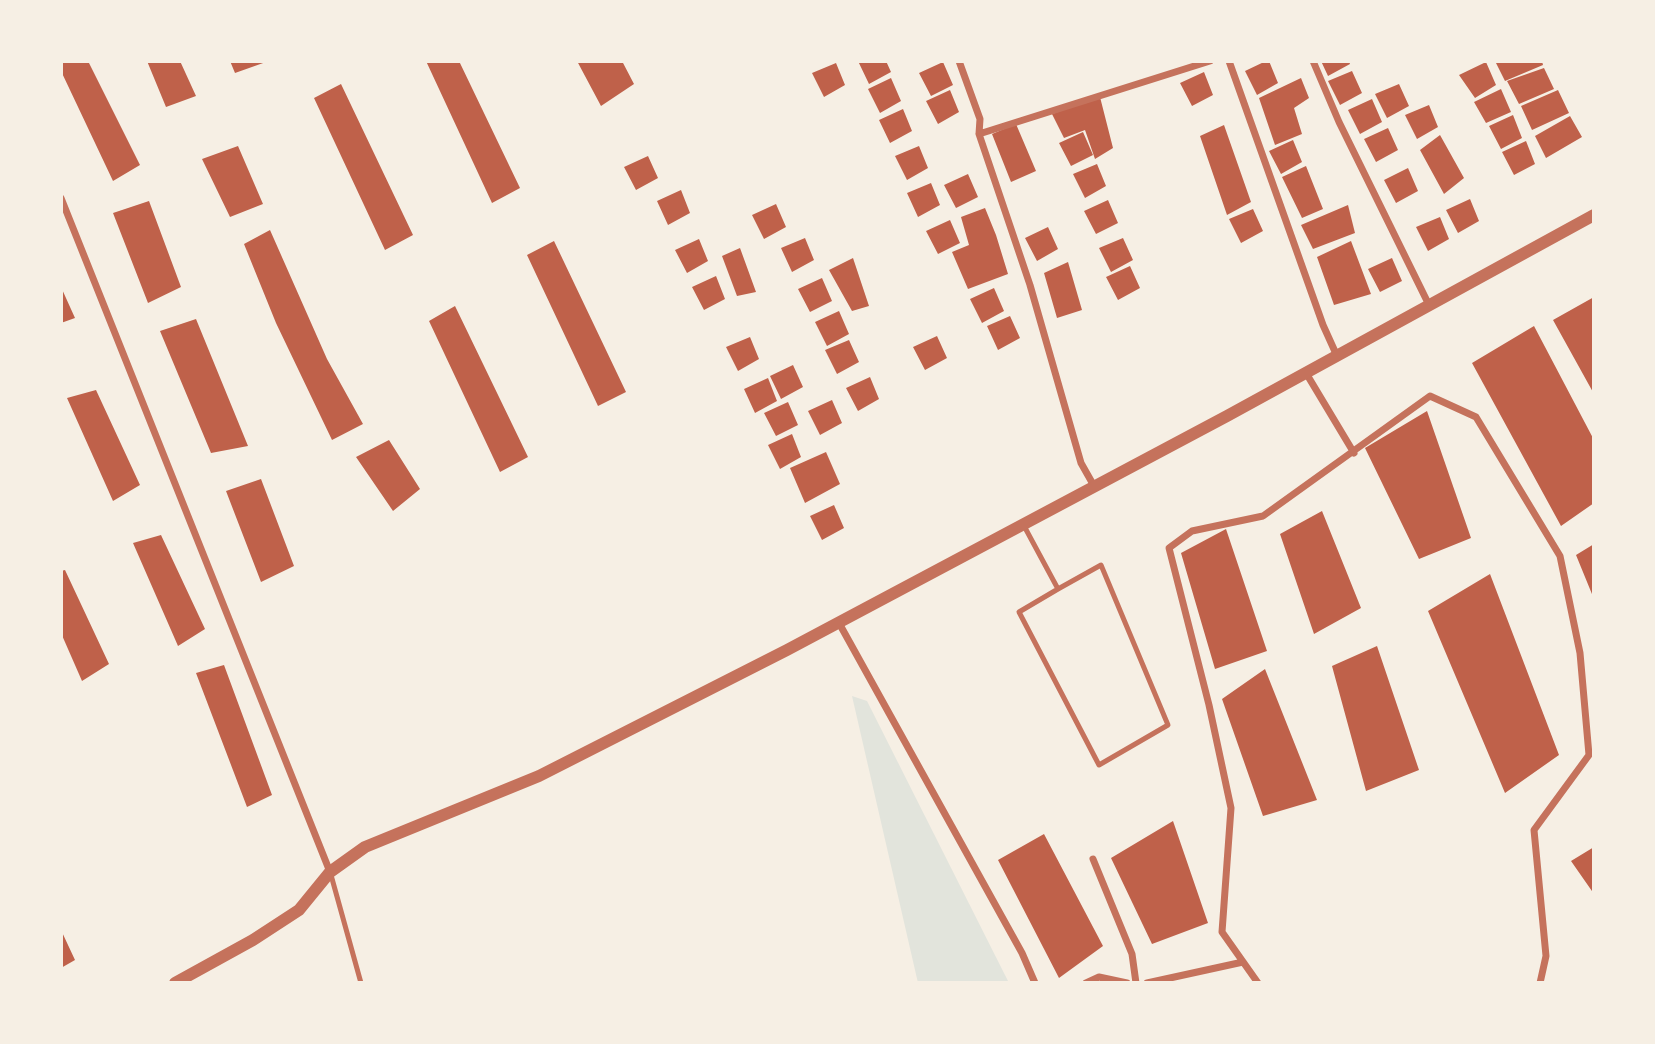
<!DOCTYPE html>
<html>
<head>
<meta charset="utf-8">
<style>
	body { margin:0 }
	#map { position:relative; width:1655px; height:1044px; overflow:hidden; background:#f6efe4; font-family:"PT Sans",sans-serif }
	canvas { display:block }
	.frame { position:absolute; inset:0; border:63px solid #f6efe4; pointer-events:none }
</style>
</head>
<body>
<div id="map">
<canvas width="1655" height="1044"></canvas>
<div class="frame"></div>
</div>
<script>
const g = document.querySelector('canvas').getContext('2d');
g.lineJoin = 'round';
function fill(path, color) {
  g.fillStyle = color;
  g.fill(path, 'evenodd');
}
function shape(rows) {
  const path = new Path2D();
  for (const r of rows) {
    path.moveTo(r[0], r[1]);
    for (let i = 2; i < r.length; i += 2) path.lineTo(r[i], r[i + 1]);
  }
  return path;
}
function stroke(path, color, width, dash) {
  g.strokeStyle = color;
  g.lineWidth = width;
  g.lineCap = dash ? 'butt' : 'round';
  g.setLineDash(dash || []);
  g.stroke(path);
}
const green = shape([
	[852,696,867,701,1009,983,918,983]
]);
const building = shape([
	[68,61,88,61,140,165,113,181,61,71,61,64],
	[147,61,180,61,196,96,166,107],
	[230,61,266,61,266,62,235,73],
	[426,61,459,61,520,188,492,203],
	[577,61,622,61,634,84,601,106],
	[858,61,886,61,891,72,869,84],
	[1266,61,1269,61,1278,83,1257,95,1245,71],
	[1321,61,1349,61,1350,64,1328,76],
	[1495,61,1542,61,1543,65,1505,81],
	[943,62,953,85,931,96,919,73],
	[1486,62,1496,85,1475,98,1459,75],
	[836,63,845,85,824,97,812,73],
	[1544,68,1554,89,1519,104,1507,81],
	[1352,71,1362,93,1340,105,1328,81],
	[1204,72,1213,95,1192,106,1180,83],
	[891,78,901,101,880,113,868,89],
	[1301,78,1309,98,1294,108,1302,134,1275,145,1259,98],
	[341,84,413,235,385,250,314,98],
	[1399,84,1409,106,1387,118,1375,94],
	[1501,89,1511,112,1486,123,1474,102],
	[950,90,959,112,938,124,926,101],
	[1558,90,1569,113,1532,130,1521,106],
	[1100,97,1113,148,1095,159,1085,130,1064,138,1052,114],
	[1372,99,1382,122,1360,134,1348,110],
	[1429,105,1438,127,1417,139,1405,115],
	[903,109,912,131,890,143,879,120],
	[1513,115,1522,138,1501,149,1489,126],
	[1570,116,1582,137,1546,158,1535,136],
	[1016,124,1036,171,1011,182,992,134],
	[1224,125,1251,202,1227,215,1200,136],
	[1388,128,1398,150,1376,162,1364,139],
	[1083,132,1093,155,1071,166,1059,143],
	[1440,135,1464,178,1444,194,1420,150],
	[1293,140,1302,162,1281,174,1269,151],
	[1526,141,1535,164,1514,175,1502,152],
	[238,146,263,204,230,217,202,159],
	[919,146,928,168,907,180,895,156],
	[648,156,658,178,636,190,624,167],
	[1097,164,1106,186,1085,198,1073,174],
	[1306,166,1323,209,1302,218,1282,177],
	[1408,168,1418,191,1396,203,1384,180],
	[968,174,978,197,956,208,944,185],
	[931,183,940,205,918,217,907,193],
	[681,190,690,213,668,225,657,201],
	[1470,199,1479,221,1458,233,1446,210],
	[1108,200,1118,223,1096,234,1084,211],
	[149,201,181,287,148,303,113,213],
	[776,204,786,227,764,239,752,215],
	[1348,205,1355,233,1313,249,1301,225],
	[985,208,996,235,1008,274,968,289,952,252,969,245,961,217],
	[1253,209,1263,231,1241,243,1229,219],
	[1440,217,1449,239,1428,251,1416,227],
	[950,220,960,243,938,254,926,231],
	[1048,227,1058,249,1037,261,1025,238],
	[270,230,327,359,363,424,332,440,276,323,244,244],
	[805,238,814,260,792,272,781,248],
	[1123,238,1133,260,1111,272,1099,248],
	[699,239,708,261,687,273,675,250],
	[554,241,626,392,598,406,527,255],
	[1351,241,1371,294,1334,305,1317,257],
	[740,248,756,292,737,296,722,256],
	[853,258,869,306,852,311,829,270],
	[1392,258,1402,281,1380,292,1368,269],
	[1068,262,1082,310,1057,318,1044,273],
	[1130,266,1140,288,1118,300,1106,277],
	[716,276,725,299,704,310,692,287],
	[822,278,832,301,810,312,798,289],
	[61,287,75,318,61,323],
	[994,288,1004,311,982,323,970,299],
	[1594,297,1594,394,1553,320],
	[455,306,528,457,500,472,429,321],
	[839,311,849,334,827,346,815,322],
	[1010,316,1020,338,998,350,987,326],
	[196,319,248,446,211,453,160,331],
	[1534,326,1594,440,1594,503,1561,526,1472,363],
	[937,336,947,358,925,370,913,347],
	[750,337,759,359,738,371,726,347],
	[849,340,859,362,837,374,825,350],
	[793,365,803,387,781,399,770,376],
	[870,377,879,399,858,411,846,388],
	[768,378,777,401,755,413,744,389],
	[96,390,140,485,113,501,67,398],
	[832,400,842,423,820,435,808,411],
	[788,402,798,425,776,436,764,413],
	[1427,411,1471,538,1419,559,1365,448],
	[792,434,801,457,780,469,768,445],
	[389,440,420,489,393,511,356,457],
	[826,452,840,484,805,503,790,468],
	[261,479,294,566,261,582,226,491],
	[834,505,844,528,822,540,810,516],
	[1322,511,1361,608,1314,634,1280,534],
	[1226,529,1267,651,1215,669,1181,553],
	[161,535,205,629,178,646,133,543],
	[1594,544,1594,599,1576,555],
	[65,570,109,664,82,681,61,633,61,571],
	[1490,574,1559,755,1505,793,1428,611],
	[1377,646,1419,770,1366,791,1332,666],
	[224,665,272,795,247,807,196,673],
	[1265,669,1317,800,1263,816,1222,699],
	[1173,821,1208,923,1152,944,1111,858],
	[1044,834,1103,946,1059,978,998,860],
	[1594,847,1594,894,1571,861],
	[61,930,75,960,61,968]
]);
const service = shape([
	[1023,524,1058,589,1019,612,1099,765,1168,725,1101,565,1058,589],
	[331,875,361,983]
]);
const minor = shape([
	[959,61,980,119,979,134,1030,285,1081,463,1094,486],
	[1229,61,1323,325,1337,356],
	[1313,61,1339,122,1429,305],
	[979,134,1210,61],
	[61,198,330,872],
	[1306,373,1354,453],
	[839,623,1022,953,1035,983],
	[1093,859,1132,954,1136,983],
	[1086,983,1099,977,1127,983],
	[1147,983,1243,962],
	[1258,983,1222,932,1231,808,1209,705,1169,548,1192,531,1263,516,1430,396,1476,417,1560,556,1580,653,1589,755,1534,830,1546,956,1540,983]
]);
const tertiary = shape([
	[175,983,253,940,299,910,330,872,365,847,539,776,787,650,1227,416,1594,215]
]);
fill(green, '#e2e4dc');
fill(building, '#bf614a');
stroke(service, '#c5725c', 5);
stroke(minor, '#c5725c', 7);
stroke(tertiary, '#c5725c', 12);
</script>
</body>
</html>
